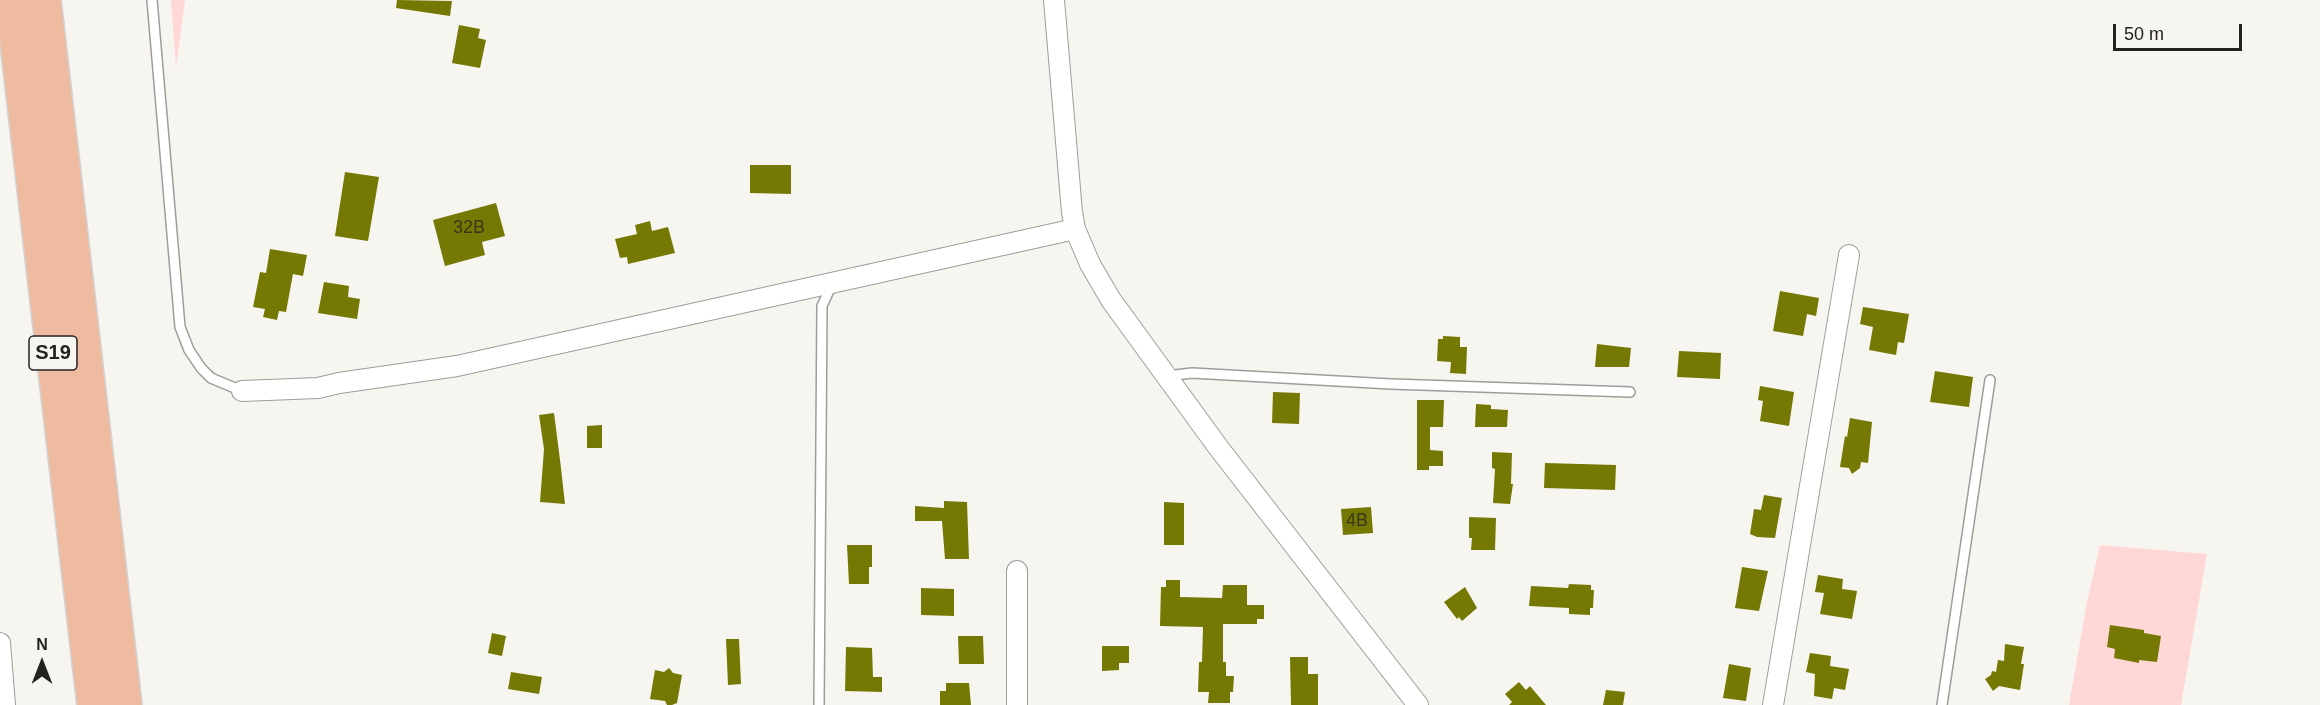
<!DOCTYPE html>
<html>
<head>
<meta charset="utf-8">
<style>
	body { margin:0 }
	#map { position:relative; width:2320px; height:705px; overflow:hidden; background:#f7f5f0; font-family:Arial,sans-serif }
	canvas { display:block }
	.north { position:absolute; left:12px; top:633px; width:60px; height:60px; -webkit-text-stroke:4px #f7f5f0; paint-order:stroke; rotate:0deg; font-size:16px; font-weight:700; line-height:24px; text-align:center; color:#232221 }
	.north::after { content:''; display:block; margin:auto; width:21px; height:27px; background:#232221; clip-path:polygon(50% 0,100% 100%,50% 72%,0 100%) }
	.scale { position:absolute; left:2113px; top:24px; width:129px; height:27px; box-sizing:border-box; border:3px solid #232221; border-top:0; padding-left:8px; font-size:18px; line-height:21px; white-space:nowrap; color:#232221; -webkit-text-stroke:4px #f7f5f0; paint-order:stroke }
</style>
</head>
<body>
<div id="map">
<canvas width="2320" height="705"></canvas>
<div class="north">N</div>
<div class="scale">50 m</div>
</div>
<script>
const g = document.querySelector('canvas').getContext('2d');
g.lineJoin = 'round';
function fill(path, color) {
  g.fillStyle = color;
  g.fill(path, 'evenodd');
}
function shape(rows) {
  const path = new Path2D();
  for (const r of rows) {
    path.moveTo(r[0], r[1]);
    for (let i = 2; i < r.length; i += 2) path.lineTo(r[i], r[i + 1]);
  }
  return path;
}
function stroke(path, color, width, dash) {
  g.strokeStyle = color;
  g.lineWidth = width;
  g.lineCap = dash ? 'butt' : 'round';
  g.setLineDash(dash || []);
  g.stroke(path);
}
function write(font, color, halo, rows, align = 'center') {
  g.font = font + ' Arial,sans-serif';
  g.lineWidth = 5;
  g.setLineDash([]);
  g.textBaseline = 'middle';
  g.strokeStyle = halo;
  g.fillStyle = color;
  for (const [text, x, y, turn = 0] of rows) {
    g.save();
    g.translate(x, y);
    g.rotate((+turn || 0) * Math.PI / 180);
    g.textAlign = isNaN(turn) ? turn : align;
    if (halo) g.strokeText(text, 0, 0);
    g.fillText(text, 0, 0);
    g.restore();
  }
}
const green = shape([
	[171,0,185,0,176,68],
	[2100,545,2207,554,2181,705,2069,705,2087,602]
]);
const building = shape([
	[397,0,452,1,450,16,396,8],
	[459,25,480,29,478,38,486,40,480,68,452,63],
	[750,165,791,165,791,194,750,193],
	[345,172,379,177,368,241,335,236],
	[496,203,505,236,482,242,485,255,445,266,433,220],
	[650,221,652,231,668,227,675,253,628,264,627,257,620,258,615,239,637,234,635,225],
	[270,249,307,255,303,276,293,274,286,312,279,311,277,320,263,317,265,309,253,307,260,272,266,273],
	[324,282,349,286,348,297,360,299,357,319,318,313],
	[1780,291,1819,298,1816,316,1807,314,1803,336,1773,331],
	[1863,307,1909,314,1904,343,1898,342,1896,355,1869,350,1873,327,1860,324],
	[1443,336,1460,337,1460,347,1467,347,1466,374,1450,373,1451,362,1437,361,1438,339,1443,339],
	[1597,344,1631,348,1629,367,1595,367],
	[1679,351,1721,353,1720,379,1677,377],
	[1935,371,1973,377,1969,407,1930,402],
	[1760,386,1794,392,1789,426,1760,421,1763,401,1758,400],
	[1273,392,1300,393,1299,424,1272,423],
	[1417,400,1444,400,1443,427,1430,427,1430,450,1443,451,1443,466,1429,466,1429,470,1417,470],
	[1476,404,1491,405,1491,409,1508,410,1507,427,1475,427],
	[554,413,561,468,565,504,540,502,544,449,539,415],
	[1850,418,1872,422,1868,463,1861,462,1860,468,1852,474,1849,468,1840,467,1845,436,1847,437],
	[602,425,602,448,587,448,587,426],
	[1492,452,1512,453,1511,484,1513,484,1510,504,1493,503,1495,469,1492,468],
	[1545,463,1616,465,1615,490,1544,488],
	[1764,495,1782,498,1775,538,1757,537,1750,534,1754,509,1761,510],
	[944,501,967,502,969,559,945,559,942,521,915,521,915,506,944,508],
	[1164,502,1184,503,1184,545,1164,545],
	[1371,507,1373,533,1343,535,1341,509],
	[1469,517,1496,518,1495,550,1471,550,1472,538,1469,538],
	[847,545,872,545,872,567,869,567,869,584,849,584],
	[1742,567,1768,571,1759,611,1735,608],
	[1818,575,1843,579,1842,589,1857,591,1852,619,1820,614,1824,593,1815,592],
	[1166,580,1180,580,1180,597,1222,598,1223,585,1247,585,1247,605,1264,605,1264,619,1257,619,1257,624,1223,624,1223,662,1226,662,1226,676,1234,676,1233,692,1230,692,1230,703,1208,703,1209,692,1198,692,1199,662,1202,662,1203,627,1160,626,1161,587,1166,587],
	[1569,584,1591,585,1591,590,1594,590,1593,608,1590,608,1590,615,1569,614,1569,608,1529,606,1531,586,1568,588],
	[1465,587,1477,608,1462,621,1459,617,1457,619,1444,602],
	[921,588,954,589,954,616,921,615],
	[2110,625,2144,630,2144,633,2161,636,2157,662,2139,660,2139,663,2114,658,2115,649,2107,647],
	[492,633,506,636,502,656,488,653],
	[958,636,983,636,984,664,959,664],
	[726,639,739,639,741,684,728,685],
	[2005,644,2024,647,2021,664,2024,664,2020,690,1999,686,1993,691,1985,679,1991,675,1992,671,1996,672,1998,660,2004,661],
	[1102,646,1129,646,1129,663,1119,663,1119,670,1102,671],
	[846,647,872,648,873,677,882,677,882,692,845,691],
	[1810,653,1831,656,1830,666,1849,669,1845,690,1834,688,1832,699,1814,696,1815,674,1806,672],
	[1290,657,1308,657,1308,674,1318,674,1318,705,1291,705],
	[1729,664,1751,668,1746,701,1723,698],
	[669,668,673,673,682,675,677,703,672,705,667,705,665,701,650,699,655,670,664,672],
	[511,672,542,677,539,694,508,689],
	[1519,682,1526,690,1530,686,1546,705,1509,705,1512,702,1505,694],
	[946,683,969,683,971,705,940,705,940,691,946,691],
	[1606,690,1625,692,1623,705,1603,705]
]);
const lane = shape([
	[152,0,180,327,189,350,201,368,211,378,242,391],
	[1167,376,1192,373,1391,384,1630,392],
	[819,705,822,306,832,284],
	[1942,705,1990,380]
]);
const street = shape([
	[1054,0,1072,212,1075,229,1090,264,1111,300,1218,447,1418,705],
	[242,391,318,388,339,383,457,366,1075,229],
	[0,643,5,705],
	[1017,705,1017,571],
	[1773,705,1849,255]
]);
const highway = shape([
	[12,0,94,705],
	[44,0,125,705]
]);
const numberNames = [
	["32B",469,228],
	["4B",1357,521]
];
const shields = [
	[53,353,48]
];
const shieldNames = [
	["S19",53,353]
];
fill(green, '#ffd7d7');
fill(building, '#757903');
stroke(lane, '#9f9d99', 12);
stroke(street, '#9f9d99', 22);
stroke(highway, '#d3d3d3', 36);
stroke(lane, '#fff', 9);
stroke(street, '#fff', 20);
stroke(highway, '#eebba1', 33);
write('18px', '#38381a', null, numberNames);
for (const [x, y, w] of shields) {
  const box = new Path2D();
  box.roundRect(x - w / 2, y - 17, w, 34, 4.5);
  g.fillStyle = '#f7f5f0';
  g.fill(box);
  stroke(box, '#232221', 1.5);
}
write('bold 20px', '#232221', null, shieldNames);
</script>
</body>
</html>
